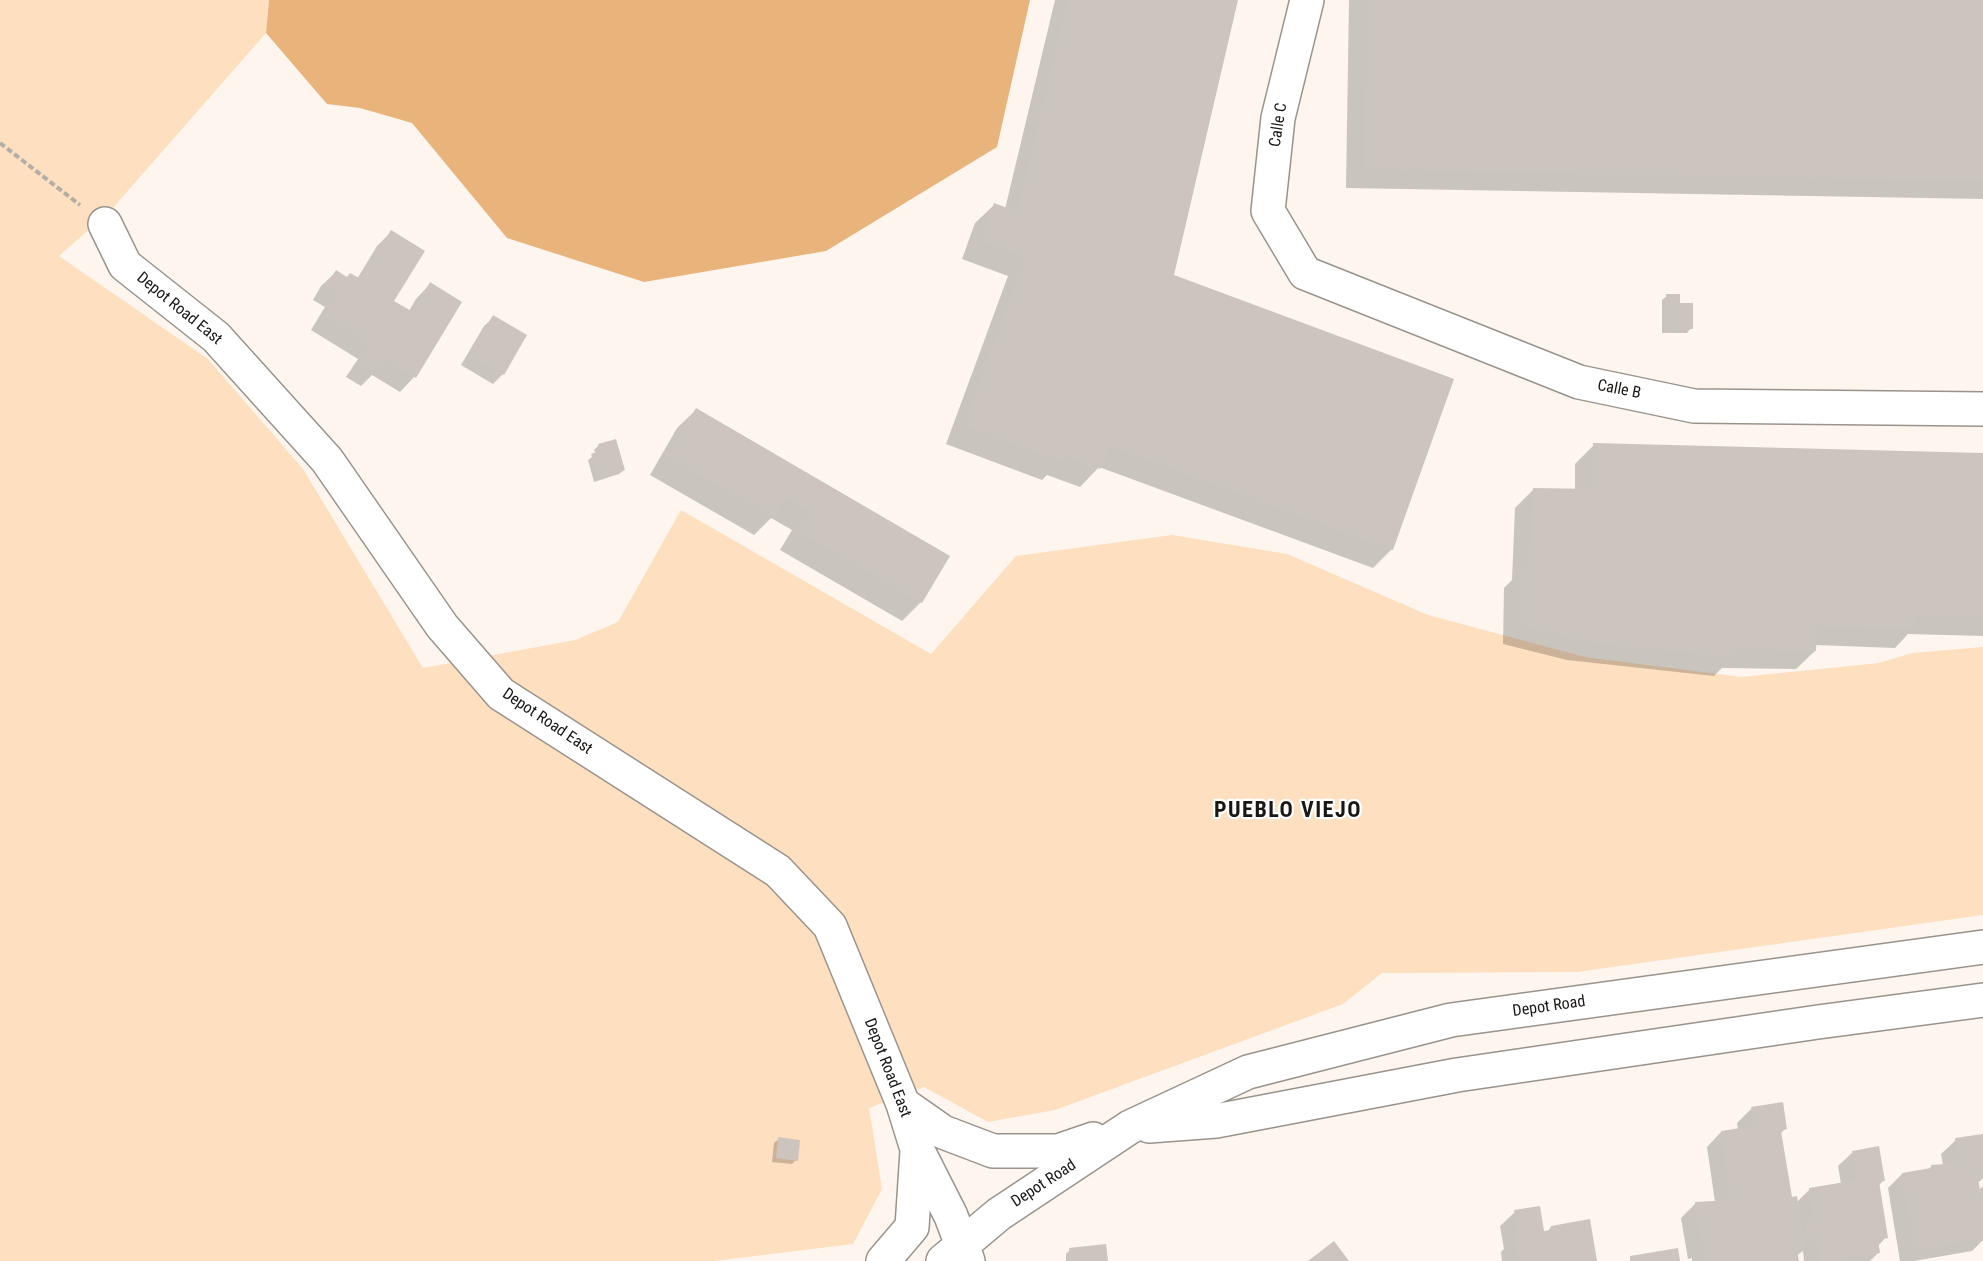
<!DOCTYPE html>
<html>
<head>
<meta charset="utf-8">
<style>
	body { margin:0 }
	canvas { display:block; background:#fdf5ee }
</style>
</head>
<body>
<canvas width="1983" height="1261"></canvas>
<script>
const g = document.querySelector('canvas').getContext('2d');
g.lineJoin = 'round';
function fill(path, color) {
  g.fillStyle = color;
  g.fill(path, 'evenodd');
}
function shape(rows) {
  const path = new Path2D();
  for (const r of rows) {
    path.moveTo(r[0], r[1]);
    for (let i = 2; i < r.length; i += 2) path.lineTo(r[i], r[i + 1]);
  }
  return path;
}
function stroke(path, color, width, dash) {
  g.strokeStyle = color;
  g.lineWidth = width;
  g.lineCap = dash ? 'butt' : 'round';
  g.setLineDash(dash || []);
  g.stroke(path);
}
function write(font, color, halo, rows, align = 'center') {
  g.font = font + ' "Roboto Condensed",sans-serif';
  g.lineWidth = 4.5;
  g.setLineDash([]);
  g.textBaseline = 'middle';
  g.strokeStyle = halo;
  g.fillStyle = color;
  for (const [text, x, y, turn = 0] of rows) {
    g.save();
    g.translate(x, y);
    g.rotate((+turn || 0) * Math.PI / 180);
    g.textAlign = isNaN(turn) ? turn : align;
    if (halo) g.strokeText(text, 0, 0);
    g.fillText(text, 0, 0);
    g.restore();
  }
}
const green = shape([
	[0,0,269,0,266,33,111,210,59,256,208,359,303,469,423,668,575,640,618,622,681,510,931,654,1016,556,1172,535,1287,554,1428,615,1585,657,1741,677,1879,663,1912,653,1983,647,1983,915,1577,972,1382,973,1343,1004,1055,1110,988,1122,924,1087,869,1108,882,1189,853,1244,714,1261,0,1261]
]);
const forest = shape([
	[269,0,1030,0,997,147,826,251,644,282,507,238,412,123,360,108,327,104,266,33]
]);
const shadow = shape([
	[1055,0,1237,0,1172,276,1392,549,1373,568,1099,467,1080,487,1047,475,1042,480,946,444,1008,276,962,259,975,223,994,205,1005,209],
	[1349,0,1983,0,1983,199,1346,188],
	[391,232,392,302,409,311,416,299,430,284,460,302,414,377,400,392,372,375,361,386,346,377,358,359,311,330,325,307,313,300,321,286,336,272,347,278,357,279,377,246],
	[1667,296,1679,304,1691,328,1687,333,1662,333,1662,300],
	[494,317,525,335,503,374,493,384,461,365,484,326],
	[696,410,948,556,921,602,902,621,780,550,792,530,771,518,754,535,650,475,677,428],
	[599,445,624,470,619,474,594,482,588,460,596,454,594,450],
	[1594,445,1983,455,1983,636,1908,634,1895,648,1815,645,1815,651,1796,669,1722,668,1714,676,1567,660,1503,644,1504,588,1512,580,1515,508,1534,489,1575,490,1575,464],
	[1751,1109,1785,1129,1780,1134,1791,1199,1797,1202,1810,1189,1841,1184,1838,1166,1853,1152,1884,1180,1878,1186,1886,1237,1878,1246,1879,1252,1870,1261,1804,1261,1803,1251,1796,1256,1797,1261,1692,1261,1692,1258,1688,1259,1681,1218,1696,1203,1715,1202,1707,1147,1721,1132,1738,1130,1737,1123],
	[1983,1136,1983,1178,1977,1184,1979,1190,1983,1186,1983,1240,1972,1251,1914,1261,1900,1261,1888,1188,1902,1174,1928,1170,1931,1167,1943,1165,1941,1154,1956,1140],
	[779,1139,796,1160,792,1164,772,1162,774,1143],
	[1515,1212,1543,1232,1547,1232,1551,1227,1595,1261,1502,1261,1501,1252,1504,1249,1500,1226],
	[1070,1250,1106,1261,1066,1261,1066,1254]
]);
const building = shape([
	[1068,0,1238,0,1174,275,1454,379,1393,550,1109,445,1100,469,1064,456,1062,462,964,425,1026,257,980,240,994,203,1018,212],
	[1367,0,1983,0,1983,181,1365,169],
	[391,230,425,251,394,301,413,312,430,282,462,302,416,378,384,360,376,372,359,362,371,344,324,315,338,292,326,285,336,270,347,277,350,273,361,279],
	[1666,294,1680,294,1680,303,1693,303,1693,329,1666,329],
	[493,315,527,335,504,375,469,355],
	[696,408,950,556,922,603,798,531,810,511,786,497,774,517,668,456],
	[616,439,625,470,598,478,591,454,600,451,598,444],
	[1593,443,1983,453,1983,617,1916,615,1915,629,1817,626,1816,651,1734,649,1734,657,1587,642,1521,625,1523,567,1530,567,1533,488,1593,489],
	[1783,1102,1787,1129,1781,1131,1792,1197,1797,1196,1805,1249,1797,1250,1799,1261,1702,1261,1707,1259,1706,1244,1702,1245,1695,1202,1731,1200,1721,1131,1754,1126,1751,1107],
	[1983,1134,1983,1172,1977,1173,1983,1207,1983,1238,1915,1250,1902,1173,1931,1168,1931,1165,1959,1163,1955,1138],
	[778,1137,800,1140,798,1161,776,1158],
	[1879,1146,1885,1181,1879,1181,1888,1238,1878,1240,1880,1253,1851,1257,1851,1261,1821,1261,1817,1237,1808,1238,1804,1220,1814,1218,1809,1188,1857,1180,1852,1151],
	[1540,1206,1544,1231,1551,1230,1551,1226,1590,1219,1597,1261,1519,1261,1515,1236,1518,1235,1514,1210],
	[1334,1241,1349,1261,1308,1261],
	[1106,1244,1108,1261,1071,1261,1069,1248],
	[1678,1248,1680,1261,1630,1261,1630,1256]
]);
const path = shape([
	[0,143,80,205]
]);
const minor = shape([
	[1307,0,1278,118,1268,211,1305,273,1579,382,1694,406,1983,409],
	[105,224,125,265,216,337,327,460,442,626,501,694,778,871,830,926,903,1104,917,1149,951,1216,968,1261],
	[903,1104,943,1132,993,1151,1058,1151,1093,1139],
	[1149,1126,1216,1121,1457,1075,1818,1022,1983,1000],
	[883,1261,912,1227,917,1151],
	[943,1261,999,1214,1130,1127,1248,1072,1451,1020,1983,947]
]);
const streetNames = [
	["Calle C",1279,125,-81],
	["Depot Road East",179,309,39],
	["Calle B",1619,390,11],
	["Depot Road East",547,722,34],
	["Depot Road",1549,1007,-8],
	["Depot Road East",887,1068,69],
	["Depot Road",1044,1184,-33]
];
const districtNames = [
	["PUEBLO VIEJO",1288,811]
];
fill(green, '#fedfbf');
fill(forest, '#e9b47c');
fill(shadow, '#0003');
fill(building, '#ccc5bd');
stroke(minor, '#9a938c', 36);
stroke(path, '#b4aea8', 4, [6, 3]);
stroke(minor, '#fff', 33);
write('16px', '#191614', '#fff', streetNames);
g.letterSpacing = '1.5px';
write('bold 22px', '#191614', '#fff', districtNames);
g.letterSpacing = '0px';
</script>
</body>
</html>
